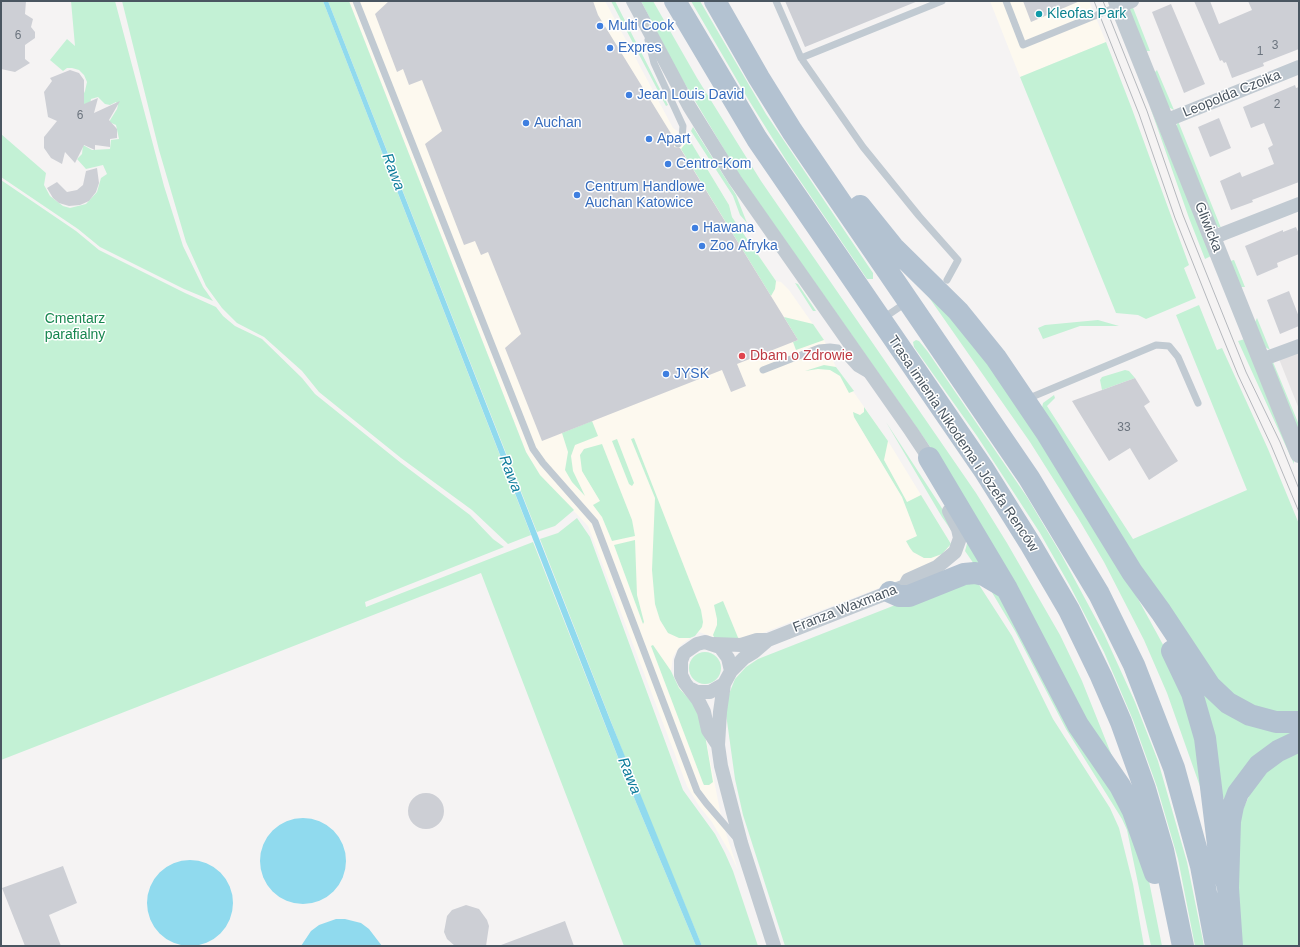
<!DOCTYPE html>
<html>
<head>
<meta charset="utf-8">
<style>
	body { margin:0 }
	#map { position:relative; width:1300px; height:947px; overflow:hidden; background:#f5f3f3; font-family:Helvetica,sans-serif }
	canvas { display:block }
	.frame { position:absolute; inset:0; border:2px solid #4a5661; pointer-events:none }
</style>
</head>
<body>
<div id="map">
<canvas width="1300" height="947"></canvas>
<div class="frame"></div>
</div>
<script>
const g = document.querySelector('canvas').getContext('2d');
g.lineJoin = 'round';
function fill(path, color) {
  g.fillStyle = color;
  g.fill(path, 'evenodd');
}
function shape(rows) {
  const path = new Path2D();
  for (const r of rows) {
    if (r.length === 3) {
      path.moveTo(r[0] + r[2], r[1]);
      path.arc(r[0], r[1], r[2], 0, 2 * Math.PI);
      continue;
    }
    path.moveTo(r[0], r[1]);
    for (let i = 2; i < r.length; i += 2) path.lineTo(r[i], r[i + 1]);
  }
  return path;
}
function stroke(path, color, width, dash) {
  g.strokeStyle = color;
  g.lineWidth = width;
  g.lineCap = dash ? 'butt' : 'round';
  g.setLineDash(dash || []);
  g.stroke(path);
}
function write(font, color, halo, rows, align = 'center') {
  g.font = font + ' Helvetica,sans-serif';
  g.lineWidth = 3;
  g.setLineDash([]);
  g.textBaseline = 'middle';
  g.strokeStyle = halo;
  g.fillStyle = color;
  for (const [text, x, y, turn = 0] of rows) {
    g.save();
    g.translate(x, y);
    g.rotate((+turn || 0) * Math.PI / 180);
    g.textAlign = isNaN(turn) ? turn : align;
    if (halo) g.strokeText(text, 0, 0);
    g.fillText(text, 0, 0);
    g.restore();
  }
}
const commercial = shape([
	[349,1,605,1,673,128,691,141,692,144,729,205,732,217,776,281,781,282,789,290,824,340,836,367,888,441,951,544,947,550,923,571,747,639,722,640,699,632,682,644,677,650,673,657,671,671,676,683,684,693,704,729,722,821,738,870,730,853,712,822,699,806,687,786,588,526,540,475,526,452],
	[990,1,1089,1,1106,42,1020,77]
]);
const education = shape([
	[1299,351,1299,409,1279,359]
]);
const green = shape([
	[71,1,115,1,164,186,183,246,203,287,213,301,184,289,100,247,78,229,1,177,1,134,46,173,44,185,50,196,63,206,70,208,86,204,97,192,101,178,107,174,103,165,86,169,77,159,82,154,83,145,92,150,110,149,111,140,119,139,116,125,109,122,117,109,118,105,116,102,110,105,105,104,98,97,91,99,90,105,84,106,80,102,85,91,87,82,84,75,79,70,72,68,67,68,63,71,50,60,67,39,75,46],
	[122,1,323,1,531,535,508,544,472,510,401,458,319,392,302,371,264,337,237,323,222,308,206,286,186,242,159,150],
	[328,1,349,1,526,452,540,475,574,510,555,526,537,532],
	[611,1,615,1,668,105,666,106],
	[641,1,653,1,697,78,761,181,976,493,1007,543,1060,635,1082,681,1116,766,1114,767,931,448,740,176,679,74],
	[691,1,700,1,766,114,873,273,873,279,867,279,786,160,748,99],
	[1132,5,1150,51,1145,51,1129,11],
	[1106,42,1132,109,1189,265,1184,268,1196,298,1146,319,1138,315,1116,313,1020,77],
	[1157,70,1174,110,1168,107,1154,73],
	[1149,104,1211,256,1205,259,1189,218],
	[1178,121,1221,228,1216,226,1176,127],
	[693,127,736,195,747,223,740,215,733,196,691,131],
	[689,139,729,205,732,217,776,281,775,289,771,296,681,149],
	[1,180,76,231,99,250,185,293,216,307,223,316,235,326,262,339,302,378,315,394,401,463,470,515,493,539,504,547,365,602,366,607,533,542,628,783,696,946,624,946,481,573,1,760],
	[1234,260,1245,287,1241,287,1230,261],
	[795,283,798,284,816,311,813,311],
	[921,286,980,346,1126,577,1149,619,1167,652,1194,717,1202,792,1167,693,1144,640,1104,562,1078,518,1030,442],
	[1199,305,1217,350,1222,348,1268,449,1299,524,1299,715,1264,712,1223,689,1165,609,1042,408,1043,403,1054,395,1055,398,1047,406,1133,539,1247,490,1176,315],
	[784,317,813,324,824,340,796,350,793,342,798,340],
	[1257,318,1270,350,1265,347,1255,322],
	[1098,320,1119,326,1080,326,1043,339,1038,328,1045,325],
	[1245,339,1294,461,1294,464,1238,341],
	[916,340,919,341,928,352,1027,497,1061,554,1104,634,1135,702,1158,761,1187,862,1204,946,1195,946,1178,859,1157,787,1133,720,1104,652,1070,586,1040,533,977,436,914,347,913,342],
	[1273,362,1299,425,1299,433,1271,364],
	[824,365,836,367,854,391,849,393,840,376,830,370,818,369,805,371],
	[1125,370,1129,371,1135,378,1102,390,1100,380,1102,377],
	[864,407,888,441,884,460,907,502,921,495,951,544,942,554,931,558,924,558,913,552,910,548,906,541,917,536,902,497,854,417,853,412,860,415,864,412],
	[592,421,598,436,575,445,571,456,573,471,585,496,572,482,565,470,568,452,562,433],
	[886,422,940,505,950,522,953,533,942,517],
	[634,438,701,610,703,622,702,627,695,636,690,638,679,638,668,633,660,620,655,604,652,570,655,498,631,439],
	[617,439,634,483,632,486,629,484,612,441],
	[602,444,632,520,635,536,612,541,602,517,593,505,600,501,582,471,580,455,584,449],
	[577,518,590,537,683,790,715,834,725,853,733,871,758,946,702,946,645,809,540,539,558,533],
	[635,540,637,595,644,622,643,624,614,545],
	[968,540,986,567,976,567,965,551],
	[974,577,1012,636,1053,719,1110,808,1119,828,1133,884,1144,946,785,946,743,815,735,779,726,714,729,694,735,679,746,667,758,659,964,578],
	[984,579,994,586,1120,804,1148,876,1162,946,1151,946,1127,830,1122,819,1066,729,1015,631],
	[723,601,739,640,749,636,747,639,732,642,714,637,713,635,717,625,717,619,714,605],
	[653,645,671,671,679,688,696,707,704,729,713,782,709,785,704,785,703,783,651,646],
	[705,668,16],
	[1193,677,1299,728,1226,809],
	[1299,749,1299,946,1241,946,1236,824,1258,777]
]);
const water = shape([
	[323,1,328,1,611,722,702,946,696,946,628,783],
	[303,861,43],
	[190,903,43],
	[336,919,345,919,361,923,369,929,382,946,301,946,311,931,319,925]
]);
const building = shape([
	[1,1,26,1,25,14,33,19,31,27,35,32,35,38,25,45,25,59,30,63,15,72,1,69],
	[389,1,593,1,598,15,675,140,674,147,680,148,798,340,737,364,746,386,731,392,722,370,542,441,505,348,521,334,488,252,481,255,475,241,464,245,425,144,442,131,422,80,409,85,403,69,397,72,375,14],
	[785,1,918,1,805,47],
	[1023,1,1080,1,1031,22],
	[1194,1,1210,1,1219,24,1252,10,1248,1,1299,1,1299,49,1263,63,1264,66,1232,78,1226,62,1224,63,1222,60,1220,61],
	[1171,4,1205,84,1184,93,1152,12],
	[70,70,79,73,84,80,84,104,98,98,94,113,120,101,109,120,117,129,117,138,110,139,110,147,95,145,95,150,84,145,75,163,65,152,62,164,51,158,44,148,44,137,57,121,48,117,44,92,52,81,50,78],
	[1295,85,1296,88,1299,87,1299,182,1252,200,1253,202,1231,210,1220,181,1240,172,1242,177,1274,164,1268,148,1273,145,1264,123,1251,128,1243,107],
	[1219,118,1231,148,1210,157,1198,127],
	[97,168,99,183,96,192,89,201,80,205,69,206,59,203,53,198,47,188,57,182,67,192,77,190,83,185,86,171],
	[1296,227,1299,234,1299,254,1277,263,1278,267,1257,276,1245,246,1283,230,1283,232],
	[1289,291,1299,317,1299,326,1280,334,1267,300],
	[1135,378,1150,402,1144,406,1178,461,1149,480,1130,448,1109,461,1072,401],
	[426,811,18],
	[63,866,77,903,49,915,61,946,25,946,2,888],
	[466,905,479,909,487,920,489,926,486,946,455,946,447,939,444,932,447,916,452,910],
	[565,921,574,946,501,946,501,945]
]);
const service = shape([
	[356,1,533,449,543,463,595,522,697,791,706,803,737,839],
	[776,1,801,58,942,1],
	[1006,1,1023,45,1119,6],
	[648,40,654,63,683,126,682,138,678,144],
	[801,58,863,147,919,216,958,260,947,280],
	[882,319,907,302],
	[763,370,819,348,830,347,838,348,856,368,868,375],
	[1027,399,1156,345,1169,346,1178,357,1198,403]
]);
const minor = shape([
	[633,1,689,106,735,180,911,431,929,458,931,466],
	[1119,6,1132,1],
	[1165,121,1299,67],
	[1212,238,1299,204],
	[1261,360,1299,346],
	[714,644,741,645,757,640,768,640,905,586,908,580,937,567,955,552,960,538,958,529,949,511],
	[731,671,744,658,754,652,768,640],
	[724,684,720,712,718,745,721,766,741,843,774,946],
	[691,689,697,692,710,692,724,684,731,671,728,658,720,647,705,642,697,644,684,653,681,661,681,675,685,683,698,700,704,712,708,730,718,745]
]);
const tertiary = shape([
	[1117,1,1299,454]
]);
const primary = shape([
	[675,1,757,139,984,470,1031,545,1069,610,1101,676,1121,722,1145,789,1163,850,1183,946],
	[715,1,759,78,792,131,1029,478,1099,594,1134,665,1174,768,1201,866,1216,946],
	[860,206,893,247,958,311,996,358,1046,432,1132,572,1161,612,1210,686,1228,703,1250,715,1276,722,1299,722],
	[929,458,1007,589,1078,725,1120,786,1133,811,1155,873],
	[890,592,899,596,909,596,964,574,975,573,984,575,1006,588],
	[1172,651,1192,693,1205,738,1219,853,1228,888],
	[1232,946,1228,888,1230,821,1233,806,1238,793,1259,765,1278,751,1299,741]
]);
const tram = shape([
	[1094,1,1139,114,1175,218,1212,311,1238,375,1271,445,1299,512],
	[1103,1,1147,111,1183,215,1203,265,1246,372,1280,442,1299,489]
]);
const markers = [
	[1039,14,4,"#0f9aa8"],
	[600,26,4,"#3f7fe0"],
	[610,48,4,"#3f7fe0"],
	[629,95,4,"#3f7fe0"],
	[526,123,4,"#3f7fe0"],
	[649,139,4,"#3f7fe0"],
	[668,164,4,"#3f7fe0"],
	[577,195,4,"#3f7fe0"],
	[695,228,4,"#3f7fe0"],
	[702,246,4,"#3f7fe0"],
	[742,356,4,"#e0444e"],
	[666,374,4,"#3f7fe0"]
];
const numberNames = [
	["6",18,36],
	["3",1275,46],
	["1",1260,52],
	["2",1277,105],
	["6",80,116],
	["33",1124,428]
];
const cultureNames = [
	["Kleofas Park",1047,14]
];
const shopNames = [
	["Multi Cook",608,26],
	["Expres",618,48],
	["Jean Louis David",637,95],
	["Auchan",534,123],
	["Apart",657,139],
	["Centro-Kom",676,164],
	["Centrum Handlowe",585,187],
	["Auchan Katowice",585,203],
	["Hawana",703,228],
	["Zoo Afryka",710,246],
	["JYSK",674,374]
];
const streetNames = [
	["Leopolda Czoika",1232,94,-22],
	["Gliwicka",1208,227,68],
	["Trasa imienia Nikodema i Józefa Renców",963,444,56],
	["Franza Waxmana",845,609,-21]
];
const parkNames = [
	["Cmentarz",75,319],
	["parafialny",75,335]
];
const healthNames = [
	["Dbam o Zdrowie",750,356]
];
const waterNames = [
	["Rawa",393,172,69],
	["Rawa",510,474,69],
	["Rawa",629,776,68]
];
fill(commercial, '#fdf9ef');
fill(education, '#e6e4e5');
fill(green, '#c3f1d5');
fill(water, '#90daee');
fill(building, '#cdcfd5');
stroke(service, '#c1cad2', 7);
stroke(minor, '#c1cad2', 14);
stroke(tertiary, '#c1cad2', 18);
stroke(primary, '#b3c2d1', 22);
stroke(tram, '#b5b8bd', 1);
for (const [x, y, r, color] of markers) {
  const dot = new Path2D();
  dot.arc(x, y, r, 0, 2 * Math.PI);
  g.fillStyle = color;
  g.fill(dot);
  stroke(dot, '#fff', 1.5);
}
write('12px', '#6b747e', null, numberNames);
write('14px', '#0d838f', '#fff', cultureNames, 'left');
write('14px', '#366cbe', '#fff', shopNames, 'left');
write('14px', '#4a5661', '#fff', streetNames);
write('14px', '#17864f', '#fff', parkNames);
write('14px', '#be3a42', '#fff', healthNames, 'left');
write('italic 15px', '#0c7c9b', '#fff', waterNames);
</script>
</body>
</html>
